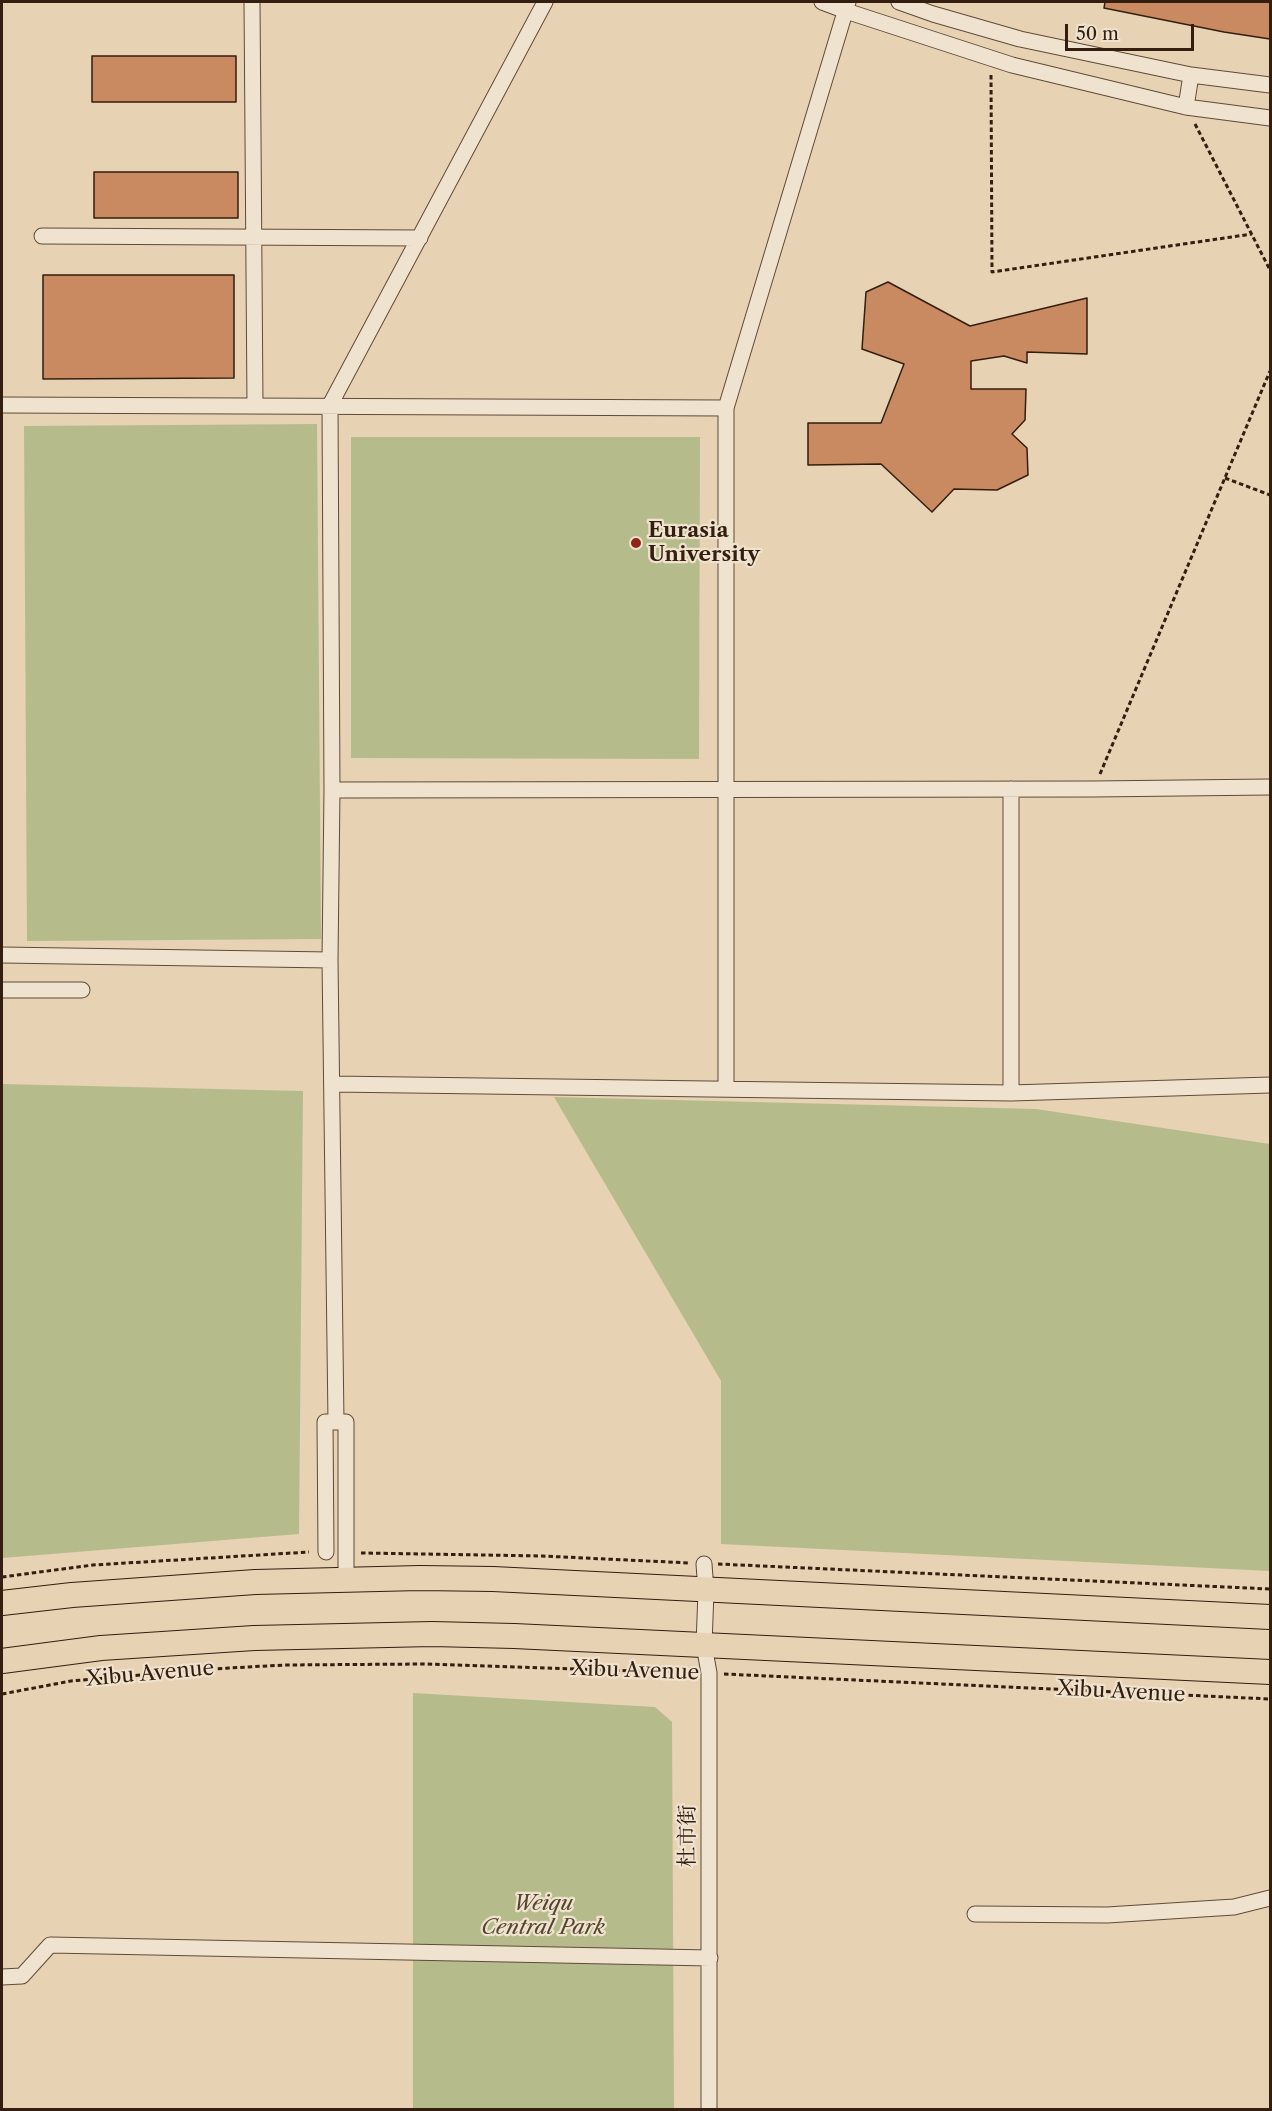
<!DOCTYPE html>
<html>
<head>
<meta charset="utf-8">
<style>
	body { margin:0 }
	#map { position:relative; width:1272px; height:2111px; overflow:hidden; background:#e7d2b4; font-family:"Libre Caslon Text",serif }
	canvas { display:block }
	.frame { position:absolute; inset:0; border:3px solid #331e0f; pointer-events:none }
	.scale { position:absolute; left:1065px; top:24px; width:129px; height:27px; box-sizing:border-box; border:3px solid #331e0f; border-top:0; padding-left:8px; font-size:18px; line-height:21px; white-space:nowrap; color:#331e0f; -webkit-text-stroke:4px #efe2ce; paint-order:stroke }
</style>
</head>
<body>
<div id="map">
<canvas width="1272" height="2111"></canvas>
<div class="frame"></div>
<div class="scale">50 m</div>
</div>
<script>
const g = document.querySelector('canvas').getContext('2d');
g.lineJoin = 'round';
function fill(path, color) {
  g.fillStyle = color;
  g.fill(path, 'evenodd');
}
function shape(rows) {
  const path = new Path2D();
  for (const r of rows) {
    path.moveTo(r[0], r[1]);
    for (let i = 2; i < r.length; i += 2) path.lineTo(r[i], r[i + 1]);
  }
  return path;
}
function stroke(path, color, width, dash) {
  g.strokeStyle = color;
  g.lineWidth = width;
  g.lineCap = dash ? 'butt' : 'round';
  g.setLineDash(dash || []);
  g.stroke(path);
}
function write(font, color, halo, rows, align = 'center') {
  g.font = font + ' "Libre Caslon Text","Noto Serif SC",serif';
  g.lineWidth = 4.5;
  g.setLineDash([]);
  g.textBaseline = 'middle';
  g.strokeStyle = halo;
  g.fillStyle = color;
  for (const [text, x, y, turn = 0] of rows) {
    g.save();
    g.translate(x, y);
    g.rotate((+turn || 0) * Math.PI / 180);
    g.textAlign = isNaN(turn) ? turn : align;
    if (halo) g.strokeText(text, 0, 0);
    g.fillText(text, 0, 0);
    g.restore();
  }
}
const green = shape([
	[317,424,321,939,27,941,24,426],
	[351,437,700,437,699,759,351,758],
	[2,1084,303,1091,299,1534,2,1558],
	[554,1097,1036,1109,1270,1144,1270,1571,721,1544,721,1381],
	[413,1693,655,1707,672,1722,674,2109,413,2110]
]);
const building = shape([
	[1105,2,1270,2,1270,39,1224,32,1104,8,1105,2],
	[92,56,236,56,236,102,92,102,92,56],
	[94,172,238,172,238,218,94,218,94,172],
	[43,275,234,275,234,378,43,379,43,275],
	[888,282,970,326,1087,298,1087,354,1027,352,1027,363,1004,356,971,361,971,389,1026,389,1025,420,1012,434,1027,448,1028,475,997,490,954,489,932,512,881,464,808,465,808,423,881,423,904,364,862,349,866,292,888,282]
]);
const path = shape([
	[991,75,992,272,1252,234],
	[1195,124,1270,270],
	[1225,478,1270,495],
	[1100,774,1270,371],
	[361,1553,542,1556,690,1563],
	[718,1564,1270,1589],
	[2,1577,93,1565,309,1552],
	[724,1674,1270,1699],
	[2,1694,71,1681,211,1669,285,1665,424,1664,694,1673]
]);
const minor = shape([
	[252,2,255,405],
	[822,2,846,11,1012,65,1186,107,1270,118],
	[899,2,933,14,1020,39,1191,75,1270,85],
	[1186,107,1191,75],
	[42,236,420,238],
	[2,405,726,408,848,2],
	[726,408,726,1089],
	[1011,789,1011,1093,1270,1085],
	[332,790,1093,789,1270,787],
	[2,955,330,960],
	[2,990,82,990],
	[332,1084,1011,1093],
	[336,1422,330,960,332,790,330,405,545,2],
	[326,1552,325,1422,346,1422,346,1578],
	[704,1564,706,1591,704,1645,709,1673,709,2110],
	[975,1914,1107,1915,1234,1907,1270,1898],
	[2,1977,22,1976,50,1945,710,1958]
]);
const primary = shape([
	[2,1603,72,1595,255,1582,420,1578,493,1579,1270,1617],
	[2,1661,101,1648,254,1638,432,1634,514,1636,1270,1672]
]);
const markers = [
	[636,543,6,"#8f2418"]
];
const poiNames = [
	["Eurasia",648,531],
	["University",648,555]
];
const streetNames = [
	["Xibu Avenue",635,1671,2],
	["Xibu Avenue",150,1674,-5],
	["Xibu Avenue",1121,1692,3],
	["杜市街",688,1836,-90]
];
const parkNames = [
	["Weiqu",543,1904],
	["Central Park",543,1928]
];
fill(green, '#b6bb8c');
fill(building, '#c98a62');
stroke(building, '#331e0f', 1.5);
stroke(minor, '#604b38', 17);
stroke(primary, '#331e0f', 26);
stroke(path, '#331e0f', 3, [4.5, 3]);
stroke(minor, '#efe2ce', 15);
stroke(primary, '#e7d2b4', 24);
for (const [x, y, r, color] of markers) {
  const dot = new Path2D();
  dot.arc(x, y, r, 0, 2 * Math.PI);
  g.fillStyle = color;
  g.fill(dot);
  stroke(dot, '#efe2ce', 2);
}
write('bold 21px', '#331e0f', '#efe2ce', poiNames, 'left');
write('21px', '#331e0f', '#efe2ce', streetNames);
write('italic 21px', '#54452e', '#efe2ce', parkNames);
</script>
</body>
</html>
